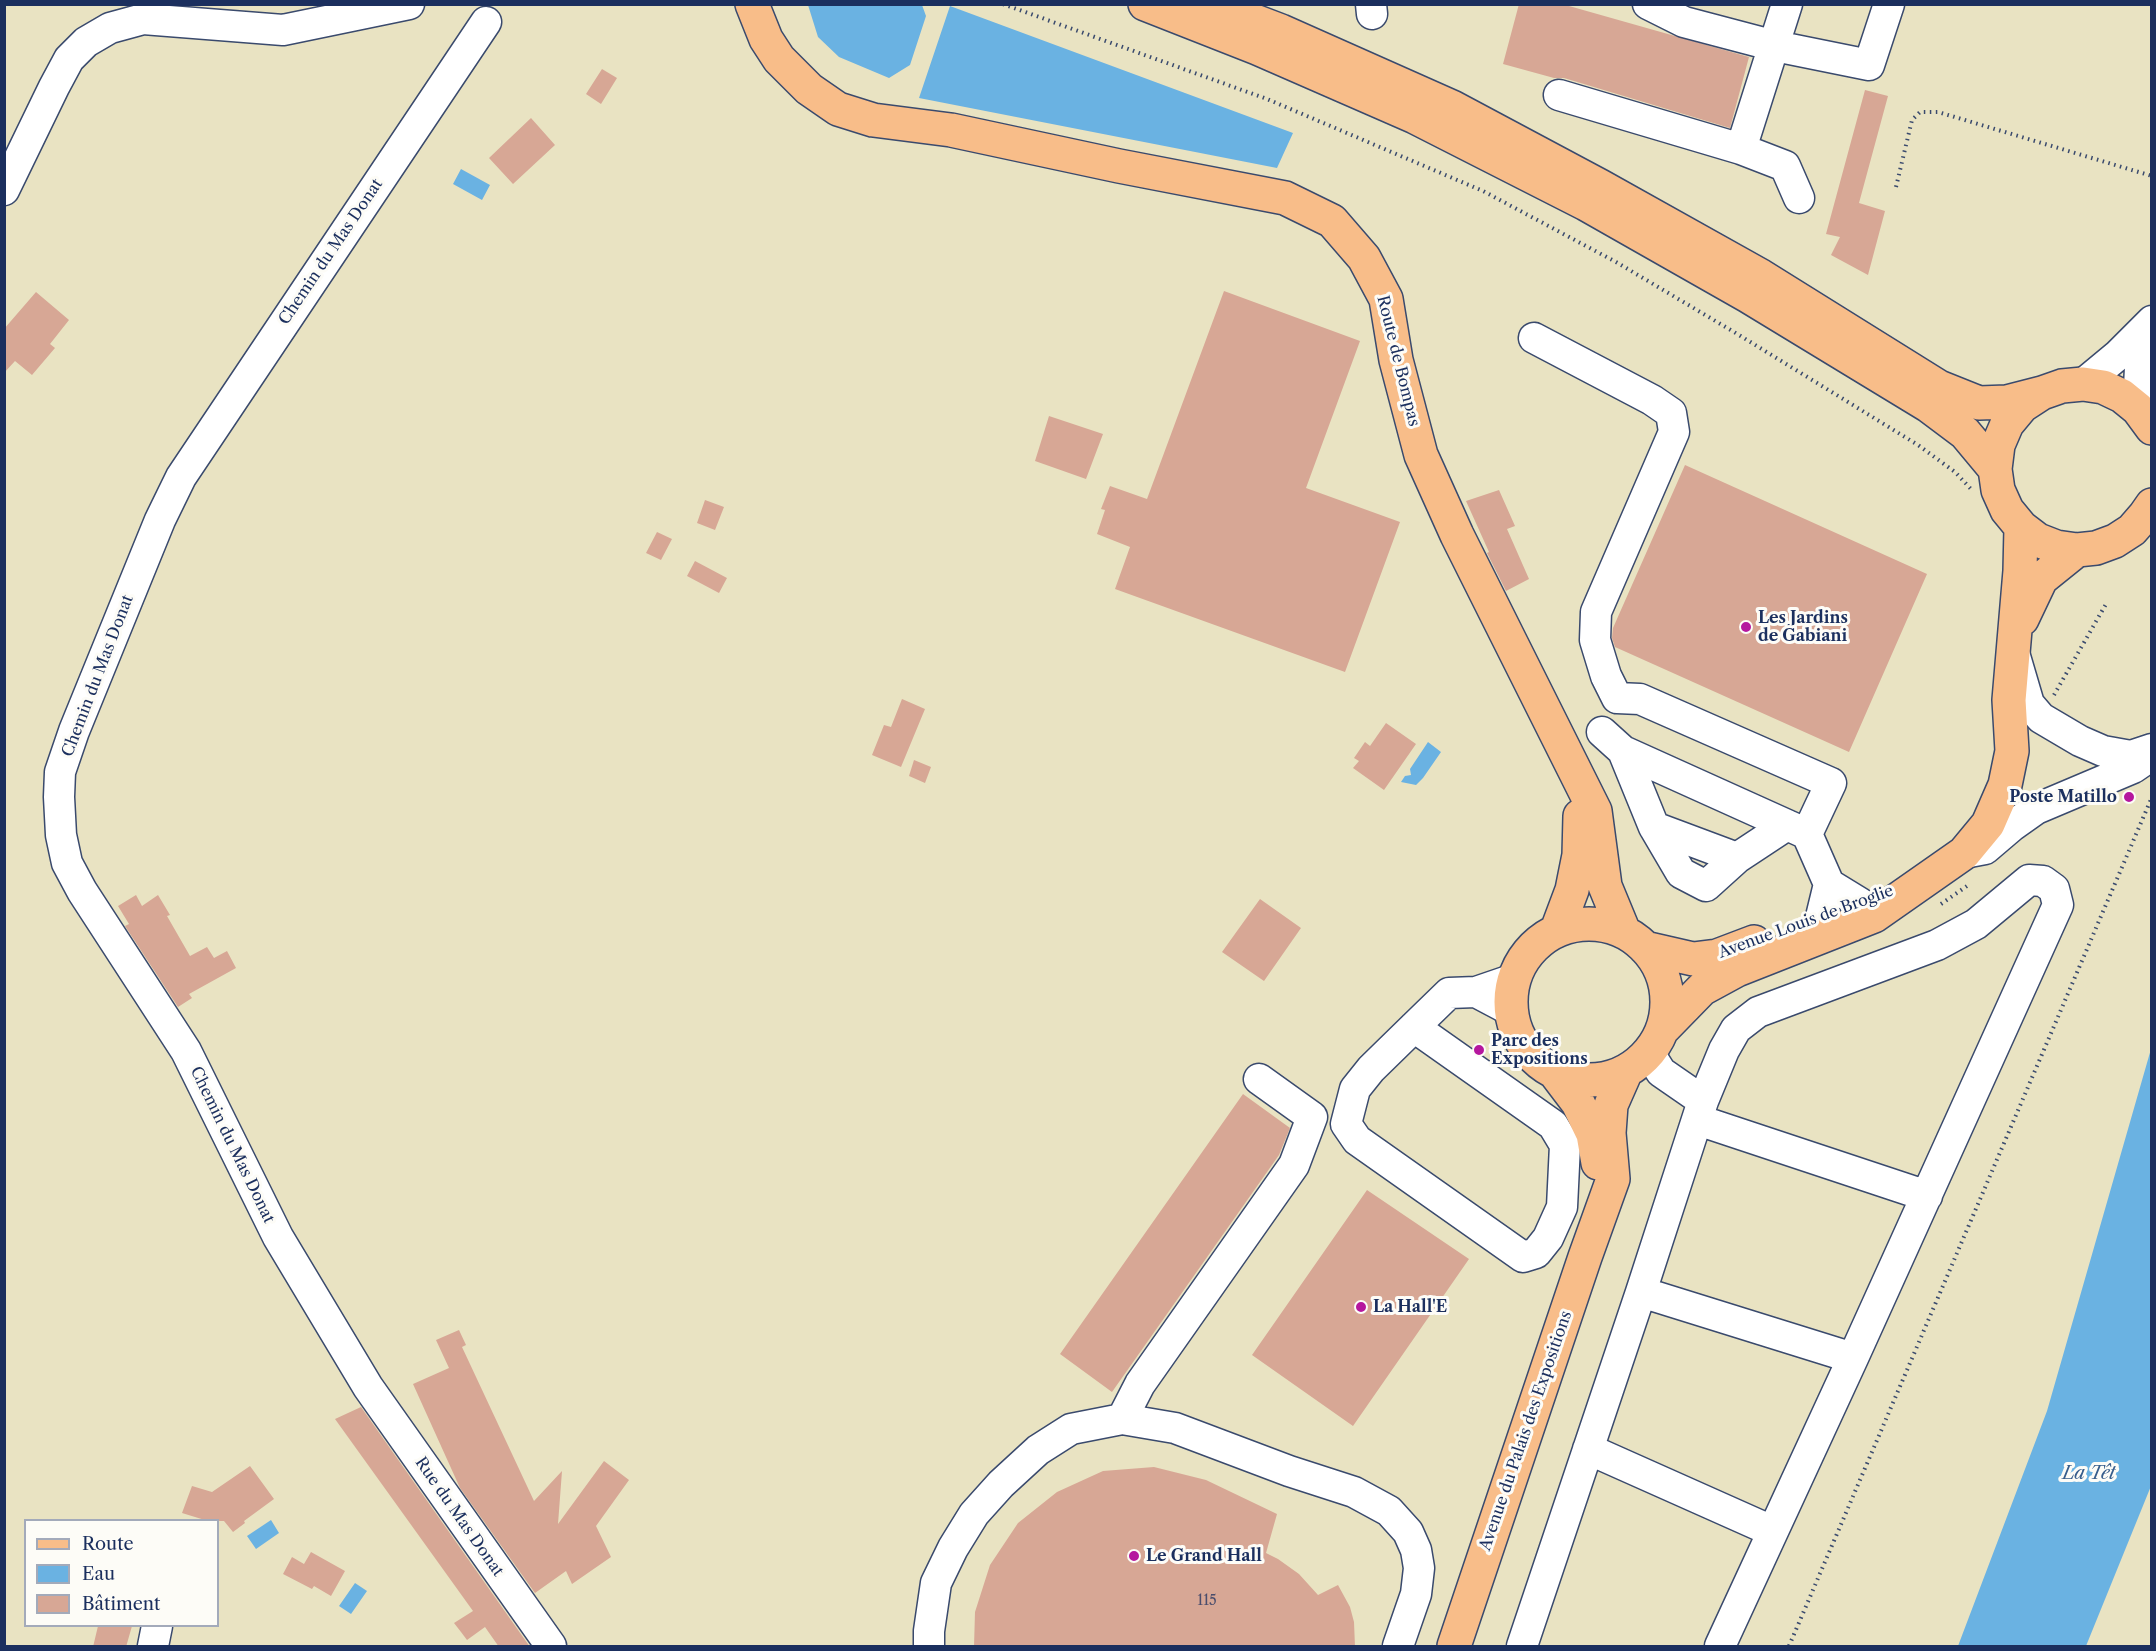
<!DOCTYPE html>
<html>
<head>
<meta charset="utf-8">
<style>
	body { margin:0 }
	#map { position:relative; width:2156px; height:1651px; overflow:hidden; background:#e9e3c2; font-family:"Libre Caslon Text",serif }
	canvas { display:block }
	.frame { position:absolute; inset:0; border:6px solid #1b2f5e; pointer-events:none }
	.legend { position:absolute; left:24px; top:1519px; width:195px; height:108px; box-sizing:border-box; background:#fdfcf7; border:2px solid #a3aaba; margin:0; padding:8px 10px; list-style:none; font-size:18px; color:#1b2f5e }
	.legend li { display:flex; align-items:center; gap:12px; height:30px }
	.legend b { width:30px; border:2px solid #a3aaba }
</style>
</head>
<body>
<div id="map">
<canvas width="2156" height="1651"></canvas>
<div class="frame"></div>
<ul class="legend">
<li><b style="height:8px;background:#f8bd89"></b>Route</li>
<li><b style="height:16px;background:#6ab2e2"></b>Eau</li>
<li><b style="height:16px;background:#d7a795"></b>Bâtiment</li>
</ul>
</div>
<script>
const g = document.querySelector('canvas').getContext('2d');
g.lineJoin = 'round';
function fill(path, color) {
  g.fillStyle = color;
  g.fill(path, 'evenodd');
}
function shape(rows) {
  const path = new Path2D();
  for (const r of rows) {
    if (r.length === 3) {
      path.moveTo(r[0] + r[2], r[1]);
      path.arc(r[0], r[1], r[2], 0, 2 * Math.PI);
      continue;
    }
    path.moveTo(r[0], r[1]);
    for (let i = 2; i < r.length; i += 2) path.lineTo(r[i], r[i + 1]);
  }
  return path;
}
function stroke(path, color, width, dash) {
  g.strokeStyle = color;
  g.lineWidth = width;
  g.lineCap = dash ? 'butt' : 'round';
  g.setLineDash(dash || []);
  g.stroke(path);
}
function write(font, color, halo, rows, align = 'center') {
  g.font = font + ' "Libre Caslon Text",serif';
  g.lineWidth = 6;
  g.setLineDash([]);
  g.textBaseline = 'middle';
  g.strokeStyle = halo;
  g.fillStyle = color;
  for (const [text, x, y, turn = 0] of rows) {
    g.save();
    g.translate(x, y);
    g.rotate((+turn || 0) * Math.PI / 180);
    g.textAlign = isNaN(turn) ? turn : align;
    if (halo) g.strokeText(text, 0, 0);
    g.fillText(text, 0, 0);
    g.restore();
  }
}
const water = shape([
	[808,5,922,5,926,16,910,65,889,78,839,57,818,37],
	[950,6,1293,133,1277,168,919,98],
	[461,169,490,185,482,200,453,184],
	[1428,742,1441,752,1423,778,1416,785,1401,782,1405,776,1411,775,1410,769],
	[2151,1049,2151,1486,2086,1646,1958,1646,2047,1411],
	[271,1520,279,1533,256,1549,247,1536],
	[355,1583,367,1591,351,1614,339,1606]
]);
const building = shape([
	[1519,4,1562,4,1749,57,1730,128,1564,78,1554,78,1503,64],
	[602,69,617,78,601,104,586,94],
	[1865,90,1888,96,1859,203,1885,211,1868,275,1831,255,1840,237,1826,234],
	[531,118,555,145,513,184,489,158],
	[1224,291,1360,341,1306,488,1400,522,1345,672,1115,589,1130,547,1097,534,1105,510,1101,509,1110,486,1147,499],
	[36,292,69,320,50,344,55,348,32,375,15,361,4,373,4,329],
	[1049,416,1103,434,1086,479,1035,461],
	[1685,465,1927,574,1849,752,1615,647,1612,638,1613,628],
	[1499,490,1515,526,1507,529,1529,579,1506,591,1487,553,1489,552,1466,501],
	[705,500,724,507,715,530,697,523],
	[657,532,672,539,661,560,646,553],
	[695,561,727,578,719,593,687,576],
	[902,699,925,709,901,767,872,755,884,725,891,727],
	[1386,723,1416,744,1384,790,1353,768,1359,761,1354,758,1365,742,1370,746],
	[914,760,931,767,925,783,909,776],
	[136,895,142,906,158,895,170,915,167,916,190,956,207,947,214,958,227,951,236,968,189,994,192,998,178,1007,125,926,129,924,118,906],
	[1260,899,1301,928,1264,981,1222,952],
	[1243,1094,1290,1128,1279,1155,1112,1392,1060,1354],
	[1367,1190,1469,1259,1353,1426,1252,1355],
	[459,1330,466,1345,462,1347,534,1501,562,1471,558,1524,604,1461,629,1480,596,1526,611,1557,572,1584,566,1571,535,1593,460,1488,413,1384,449,1368,436,1340],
	[361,1407,530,1647,499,1647,485,1627,467,1640,461,1632,454,1623,473,1611,335,1419],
	[250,1466,274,1499,244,1521,245,1523,233,1532,224,1521,208,1521,182,1513,192,1486,212,1492],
	[1154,1467,1206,1480,1277,1514,1266,1553,1278,1559,1299,1574,1318,1595,1338,1585,1350,1607,1354,1622,1355,1647,974,1647,975,1612,990,1565,1018,1523,1057,1492,1103,1471],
	[311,1552,345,1571,331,1596,314,1586,312,1589,283,1574,292,1557,304,1564],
	[98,1626,132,1626,126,1647,93,1647]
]);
const path = shape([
	[1003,4,1267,99,1483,191,1616,262,1739,335,1918,445,1955,472,1971,489],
	[1896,187,1912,120,1920,112,1938,112,2152,176],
	[2054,695,2106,604],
	[1941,904,1967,886],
	[1789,1646,2152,797]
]);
const minor = shape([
	[1371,4,1372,14],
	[1648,4,1684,22,1775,46,1869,65,1889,4],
	[486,22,181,477,160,520,74,731,60,772,59,797,61,835,67,863,82,891,186,1051,278,1237,368,1387,551,1646],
	[1559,95,1741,149,1785,166,1799,198],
	[1741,149,1787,4],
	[4,190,54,87,69,59,86,42,110,28,143,19,283,30,409,4],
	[1534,338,1652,400,1671,413,1674,432,1596,612,1595,640,1606,676,1617,698],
	[2083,384,2118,355,2152,321],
	[2138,409,2140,367,2152,340],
	[2014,653,2029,704,2041,718,2080,741,2103,751,2131,756,2152,749],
	[1602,732,1623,751,1807,834,1831,783,1640,699,1617,698],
	[1623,751,1654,827,1737,858],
	[1654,827,1681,873,1706,886,1737,858,1787,825],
	[1807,834,1829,884,1860,903],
	[1964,853,1985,849,2012,826,2036,809,2133,768,2152,755],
	[1821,917,1829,884],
	[1510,1010,1476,992,1514,979],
	[1414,1027,1553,1125,1565,1145,1562,1207,1548,1238,1536,1253,1523,1257,1357,1140,1346,1124,1355,1089,1371,1069,1414,1027,1449,993,1476,992],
	[1649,1053,1661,1072,1703,1101],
	[1698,1120,1927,1196],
	[1641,1292,1853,1358],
	[1122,1419,1140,1384,1294,1165,1312,1117,1259,1079],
	[1588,1449,1772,1531],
	[153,1646,157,1626],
	[929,1646,929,1631,936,1583,953,1548,974,1514,1001,1484,1038,1450,1071,1429,1122,1419,1175,1428,1289,1471,1354,1492,1389,1511,1408,1532,1416,1550,1419,1568,1416,1594,1398,1646],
	[1522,1646,1641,1292,1703,1101,1724,1050,1736,1029,1758,1012,1937,945,1976,924,2029,880,2043,881,2054,889,2058,905,1853,1358,1720,1646]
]);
const major = shape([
	[752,4,766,39,779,59,809,89,838,109,873,120,951,130,1119,166,1285,198,1332,221,1364,258,1386,299,1396,360,1421,455,1457,535,1595,811,1605,886,1624,932],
	[1145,4,1257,48,1415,117,1586,204,1748,296,1929,406,1965,433,1995,469],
	[1210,4,1281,31,1452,107,1600,186,1761,276,1939,387,1979,403,2007,402,2042,393],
	[2152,428,2138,409,2122,396,2103,387,2083,384,2062,386,2042,393,2022,406,2007,424,1998,445,1995,469,1998,490,2007,510,2021,527,2038,540,2056,547,2077,550,2096,548,2115,541,2132,530,2145,515,2152,505],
	[2022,619,2041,579,2077,550],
	[1589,1002,78],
	[1557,930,1572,890,1579,855,1580,816],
	[1645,948,1693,959,1717,956,1754,942],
	[1662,1030,1702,989,1737,970,1874,916,1964,853,1988,824,2005,785,2012,751,2009,700,2020,571,2021,527],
	[1556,1074,1578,1103,1593,1134,1598,1163],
	[1454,1646,1585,1257,1613,1179,1609,1133,1611,1105,1626,1071]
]);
const markers = [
	[1746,627,6,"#b5179e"],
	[2129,797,6,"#b5179e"],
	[1479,1050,6,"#b5179e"],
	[1361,1307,6,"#b5179e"],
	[1134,1556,6,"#b5179e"]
];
const numberNames = [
	["115",1207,1601]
];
const streetNames = [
	["Chemin du Mas Donat",331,252,-56],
	["Route de Bompas",1398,361,76],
	["Chemin du Mas Donat",98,676,-69],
	["Avenue Louis de Broglie",1806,922,-20],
	["Chemin du Mas Donat",232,1145,64],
	["Avenue du Palais des Expositions",1526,1431,-71],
	["Rue du Mas Donat",459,1517,55]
];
const poiNames = [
	["Les Jardins",1758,618],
	["de Gabiani",1758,636],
	["Poste Matillo",2117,797,"right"],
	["Parc des",1491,1041],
	["Expositions",1491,1059],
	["La Hall'E",1373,1307],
	["Le Grand Hall",1146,1556]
];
const waterNames = [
	["La Têt",2089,1474]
];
fill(water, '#6ab2e2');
fill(building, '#d7a795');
stroke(minor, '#3a4a6d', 33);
stroke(major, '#3a4a6d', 36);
stroke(path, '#3a4a6d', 4, [1.5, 4.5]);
stroke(minor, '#fff', 30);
stroke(major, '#f8bd89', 33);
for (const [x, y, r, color] of markers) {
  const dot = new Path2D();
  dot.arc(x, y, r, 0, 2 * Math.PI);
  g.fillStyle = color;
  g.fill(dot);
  stroke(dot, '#fdfcf7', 2);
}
write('14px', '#4a4d6c', null, numberNames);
write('16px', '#1b2f5e', '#fdfcf7', streetNames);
write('bold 16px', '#1b2f5e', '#fdfcf7', poiNames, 'left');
write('italic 18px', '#375d8c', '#fdfcf7', waterNames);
</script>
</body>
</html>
